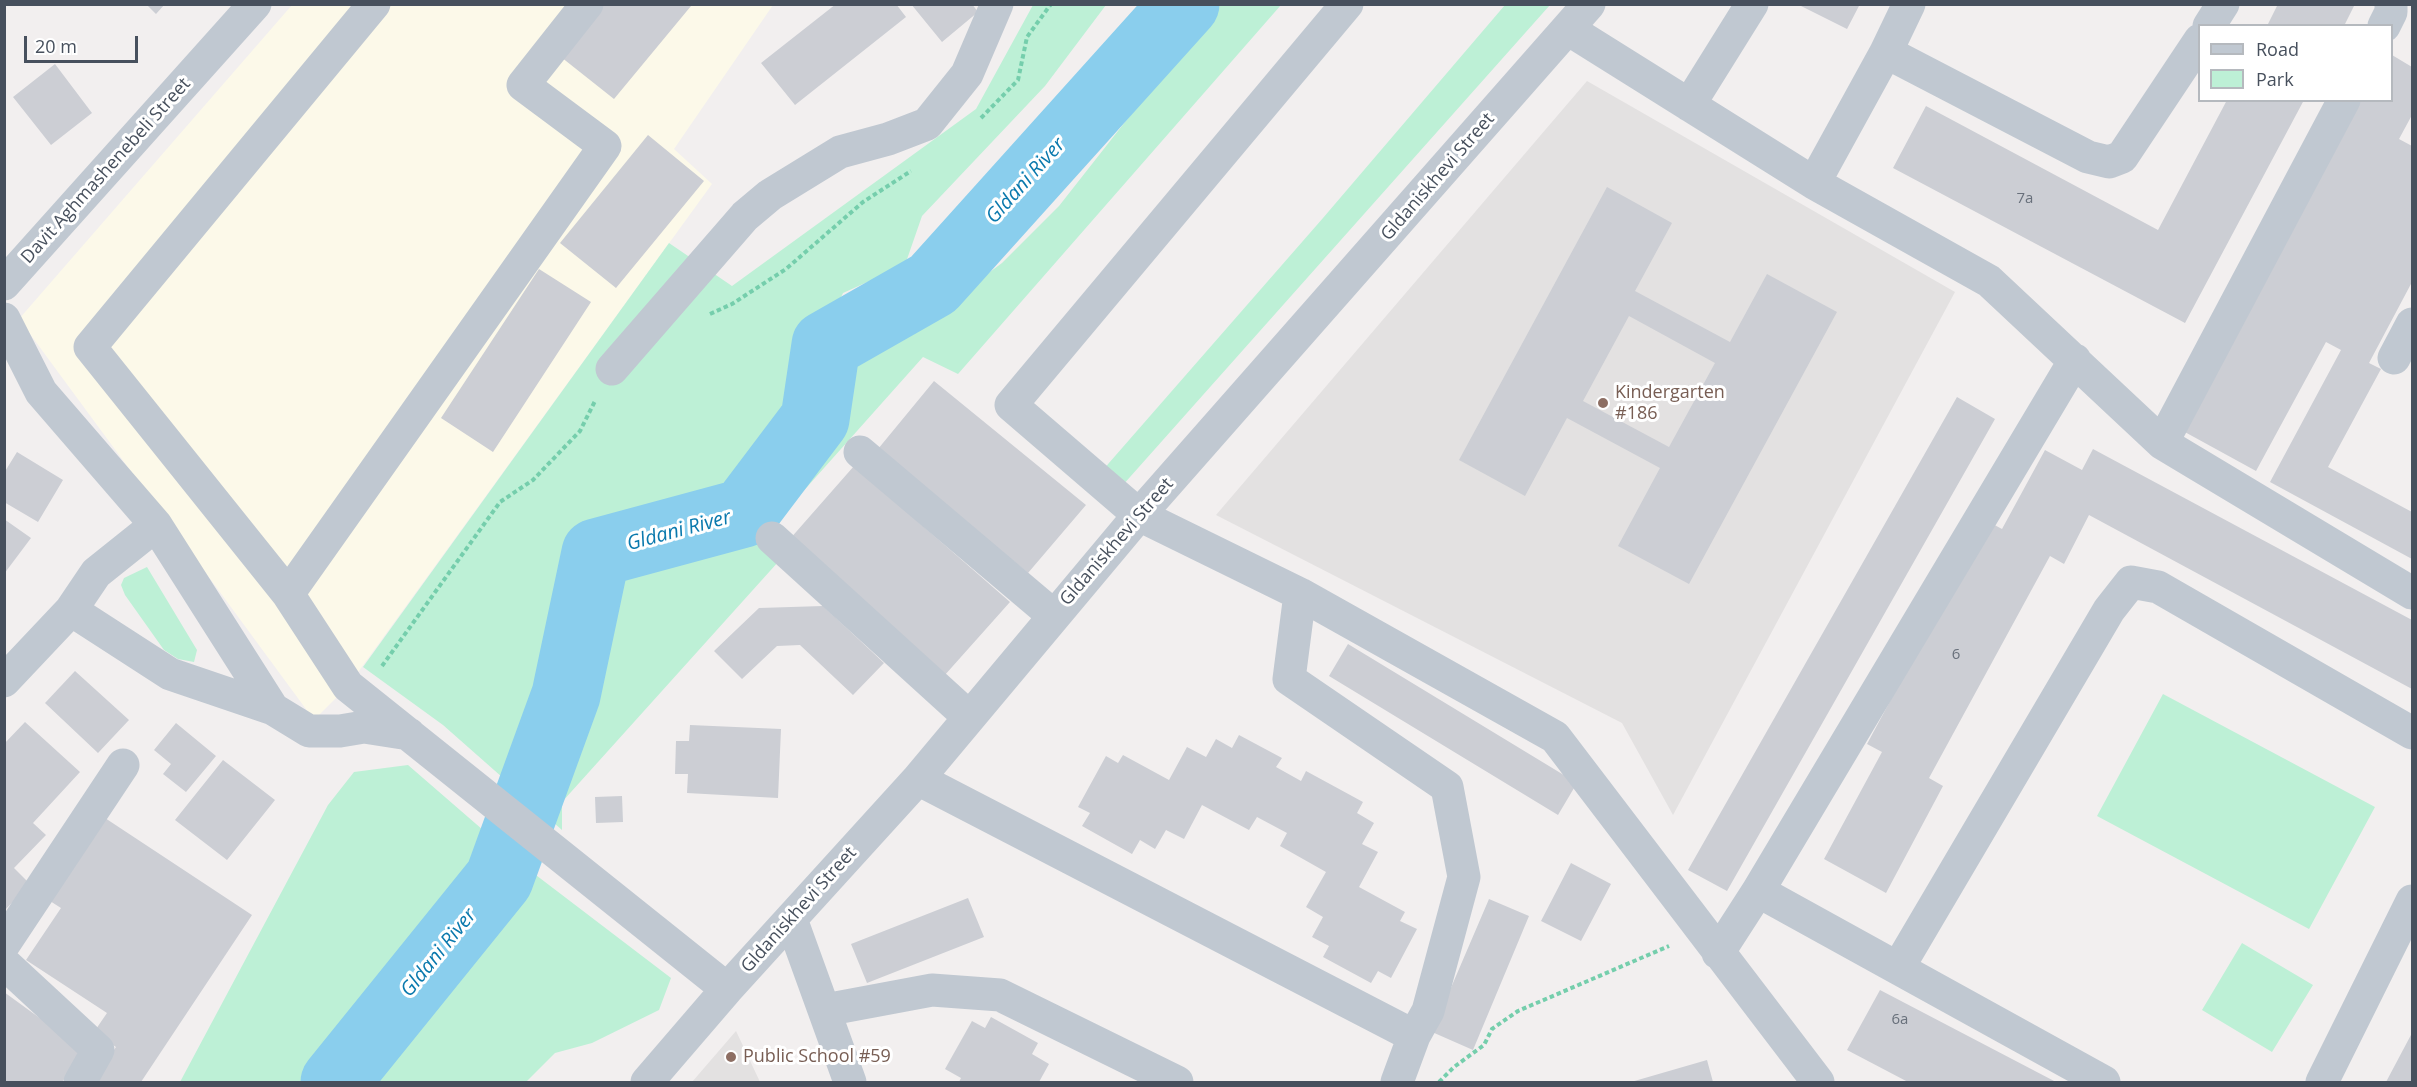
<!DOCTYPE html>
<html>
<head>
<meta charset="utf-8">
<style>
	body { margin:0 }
	#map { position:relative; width:2417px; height:1087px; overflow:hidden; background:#f2efef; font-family:"Open Sans",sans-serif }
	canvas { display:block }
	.frame { position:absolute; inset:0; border:6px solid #47505d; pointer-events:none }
	.legend { position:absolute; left:2198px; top:24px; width:195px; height:78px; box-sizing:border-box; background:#fff; border:2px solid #b5b9be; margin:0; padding:8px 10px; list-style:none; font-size:18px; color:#47505d }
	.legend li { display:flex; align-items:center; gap:12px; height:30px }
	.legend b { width:30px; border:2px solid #b5b9be }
	.scale { position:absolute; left:24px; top:36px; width:114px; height:27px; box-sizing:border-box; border:3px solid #47505d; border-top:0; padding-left:8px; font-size:18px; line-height:21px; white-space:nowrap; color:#47505d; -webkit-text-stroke:4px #fff; paint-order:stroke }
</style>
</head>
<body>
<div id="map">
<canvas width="2417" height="1087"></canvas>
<div class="frame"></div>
<ul class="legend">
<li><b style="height:8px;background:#c0c8d1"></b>Road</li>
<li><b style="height:16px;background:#bdf0d6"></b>Park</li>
</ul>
<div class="scale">20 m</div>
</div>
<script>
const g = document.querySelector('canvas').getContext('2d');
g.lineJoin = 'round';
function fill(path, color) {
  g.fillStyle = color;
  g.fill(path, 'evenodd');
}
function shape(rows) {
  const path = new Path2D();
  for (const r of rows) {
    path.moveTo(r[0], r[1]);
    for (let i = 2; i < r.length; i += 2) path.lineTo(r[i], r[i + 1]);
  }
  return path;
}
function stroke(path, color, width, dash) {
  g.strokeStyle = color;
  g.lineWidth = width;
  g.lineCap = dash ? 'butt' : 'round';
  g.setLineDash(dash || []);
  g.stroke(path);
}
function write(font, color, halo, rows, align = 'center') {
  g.font = font + ' "Open Sans",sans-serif';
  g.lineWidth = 6;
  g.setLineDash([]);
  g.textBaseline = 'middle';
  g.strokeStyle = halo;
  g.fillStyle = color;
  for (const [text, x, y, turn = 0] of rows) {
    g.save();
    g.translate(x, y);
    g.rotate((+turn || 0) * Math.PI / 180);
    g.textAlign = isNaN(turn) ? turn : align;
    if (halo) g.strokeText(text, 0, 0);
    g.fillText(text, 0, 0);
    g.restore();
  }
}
const commercial = shape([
	[292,5,773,5,674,149,712,184,348,686,314,720,19,319]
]);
const education = shape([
	[1587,81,1955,292,1673,815,1622,723,1216,515],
	[736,1031,760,1082,692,1082]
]);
const green = shape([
	[1033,5,1106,5,1045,86,922,216,905,265,843,293,824,333,801,361,803,372,838,368,885,350,1002,263,1059,206,1217,5,1281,5,958,374,923,357,758,542,779,561,562,802,562,830,443,725,363,667,669,243,732,286,976,109],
	[1505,5,1550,5,1106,504,1088,487,1323,218],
	[147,567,197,650,194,662,178,659,164,650,125,595,121,585,124,578],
	[2163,694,2375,807,2309,929,2097,816],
	[408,765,528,869,671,978,659,1010,592,1043,555,1053,526,1082,180,1082,328,805,354,772],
	[2242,943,2313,985,2272,1052,2202,1010]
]);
const river = shape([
	[335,1082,499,879,566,695,596,553,744,513,815,419,826,345,933,284,1185,4]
]);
const building = shape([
	[146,4,165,4,156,14],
	[604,4,691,6,614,99,561,57],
	[836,4,896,4,906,17,795,105,761,63],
	[911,4,972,4,978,12,942,42],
	[1797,4,1860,4,1847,29],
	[2278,4,2355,4,2344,26,2267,26],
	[2392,55,2412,67,2412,115,2399,139,2412,146,2412,282,2369,363,2381,369,2328,467,2412,512,2412,559,2270,482,2341,350,2326,342,2256,471,2183,431,2361,100,2392,100],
	[55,64,92,113,51,145,13,97],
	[2227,100,2304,100,2185,323,1893,168,1926,106,2158,230],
	[648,135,704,181,616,288,560,243],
	[1607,187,1672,223,1635,291,1730,342,1767,274,1837,312,1689,584,1618,546,1660,468,1567,418,1525,496,1459,460],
	[1629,316,1715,363,1669,447,1583,401],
	[539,269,591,302,493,452,441,418],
	[934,381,1086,505,1028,573,878,449],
	[1957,397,1995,419,1727,891,1688,870],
	[2093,449,2412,620,2412,689,2089,515,2064,564,2050,556,1929,778,1943,786,1886,893,1824,859,1882,752,1867,744,1987,521,2002,529,2045,450,2082,470],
	[17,452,63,480,38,522,4,502,4,473],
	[854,466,1010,602,944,676,789,540],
	[4,519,31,538,4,574],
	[823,606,884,663,853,695,800,645,777,646,742,679,714,651,759,608],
	[1348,644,1577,783,1558,815,1329,676],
	[75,671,129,720,98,753,45,703],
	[25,722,80,772,33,823,46,835,14,868,30,884,4,911,4,744],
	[176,723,216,756,186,792,163,774,171,764,154,750],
	[690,725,781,729,778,798,687,793,688,774,675,774,676,741,689,741],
	[1239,735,1282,758,1276,767,1301,781,1306,771,1363,802,1357,813,1374,823,1362,844,1378,852,1359,887,1405,912,1400,921,1417,929,1391,978,1378,971,1371,983,1323,957,1329,946,1312,937,1323,917,1306,907,1326,872,1280,846,1287,833,1257,817,1249,830,1202,805,1184,839,1166,830,1155,849,1140,840,1132,854,1082,826,1090,813,1078,807,1106,756,1118,763,1123,755,1169,780,1187,747,1206,757,1216,739,1232,748],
	[223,760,275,800,227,860,175,820],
	[622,796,623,822,596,823,595,797],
	[105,818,252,915,141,1082,92,1082,116,1047,94,1032,107,1013,26,960,61,908,50,901],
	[1571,863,1611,884,1581,941,1541,921],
	[968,898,984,937,867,983,851,944],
	[1489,899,1529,916,1473,1050,1432,1032],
	[1880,990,2056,1082,1908,1082,1847,1050],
	[4,992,85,1051,62,1082,4,1082],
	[991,1017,1038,1043,1032,1054,1049,1064,1039,1082,959,1082,961,1078,945,1069,972,1021,985,1028],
	[2412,1033,2412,1082,2386,1082],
	[1707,1060,1713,1082,1631,1082]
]);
const path = shape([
	[981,118,1018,80,1027,37,1051,4],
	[710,314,732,304,786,269,863,202,911,171],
	[382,666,500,502,533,480,580,431,595,401],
	[1439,1082,1454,1067,1484,1045,1492,1029,1518,1011,1669,946]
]);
const minor = shape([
	[374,4,90,347,288,594,605,146,523,85,587,4],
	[1347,4,1011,405,1139,515,1300,594,1555,737,1818,1082],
	[2209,26,2223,4],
	[2384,26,2391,12,2391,4],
	[1568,29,1814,183,1989,281,2162,443,2412,593],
	[1886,52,1909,4],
	[1689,105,1752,4],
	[1814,183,1886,52,2088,157,2109,162,2122,157,2200,40],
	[4,284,255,4],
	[4,319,41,392,156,525,273,709,309,731,340,731,364,727,409,734],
	[2394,358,2412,324],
	[612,369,745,216,770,195,840,152,888,139,927,124,967,74,997,4],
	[2162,443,2344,100],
	[860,452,1054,616],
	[772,538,969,717],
	[288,594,348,686,727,989],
	[1300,594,1289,679,1447,787,1464,877,1428,1011,1414,1036,1397,1082],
	[71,610,96,573,156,525],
	[4,681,71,610,170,674,273,709],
	[918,779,1414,1036],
	[1758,891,2104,1082],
	[791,919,850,1082],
	[4,944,123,765],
	[1718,953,1758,891,2075,360],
	[4,963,98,1050,80,1082],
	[1898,968,2109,610,2131,582,2158,587,2412,733],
	[825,1010,932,990,1000,995,1177,1082],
	[647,1082,727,989,918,779,1139,515,1589,4],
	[2322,1082,2412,901]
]);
const markers = [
	[1603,403,6,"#8d6e63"],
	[731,1057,6,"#8d6e63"]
];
const numberNames = [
	["7a",2025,199],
	["6",1956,655],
	["6a",1900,1020]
];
const streetNames = [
	["Davit Aghmashenebeli Street",106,171,-48],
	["Gldaniskhevi Street",1438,177,-49],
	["Gldaniskhevi Street",1117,542,-49],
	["Gldaniskhevi Street",799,910,-48]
];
const educationNames = [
	["Kindergarten",1615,393],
	["#186",1615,414],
	["Public School #59",743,1057]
];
const waterNames = [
	["Gldani River",1026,181,-48],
	["Gldani River",679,531,-15],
	["Gldani River",439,953,-51]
];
fill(commercial, '#fcf9e9');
fill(education, '#e3e1e1');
fill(green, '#bdf0d6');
stroke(river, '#8aceed', 69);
fill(building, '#ccced4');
stroke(path, '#75ceac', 4, [4.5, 3]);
stroke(minor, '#c0c8d1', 33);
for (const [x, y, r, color] of markers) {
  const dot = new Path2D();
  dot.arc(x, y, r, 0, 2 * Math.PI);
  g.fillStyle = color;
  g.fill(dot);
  stroke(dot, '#fff', 2);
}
write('15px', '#68707b', null, numberNames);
write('18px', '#47505d', '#fff', streetNames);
write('18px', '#785e54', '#fff', educationNames, 'left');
write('italic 20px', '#0a79ad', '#fff', waterNames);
</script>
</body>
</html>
